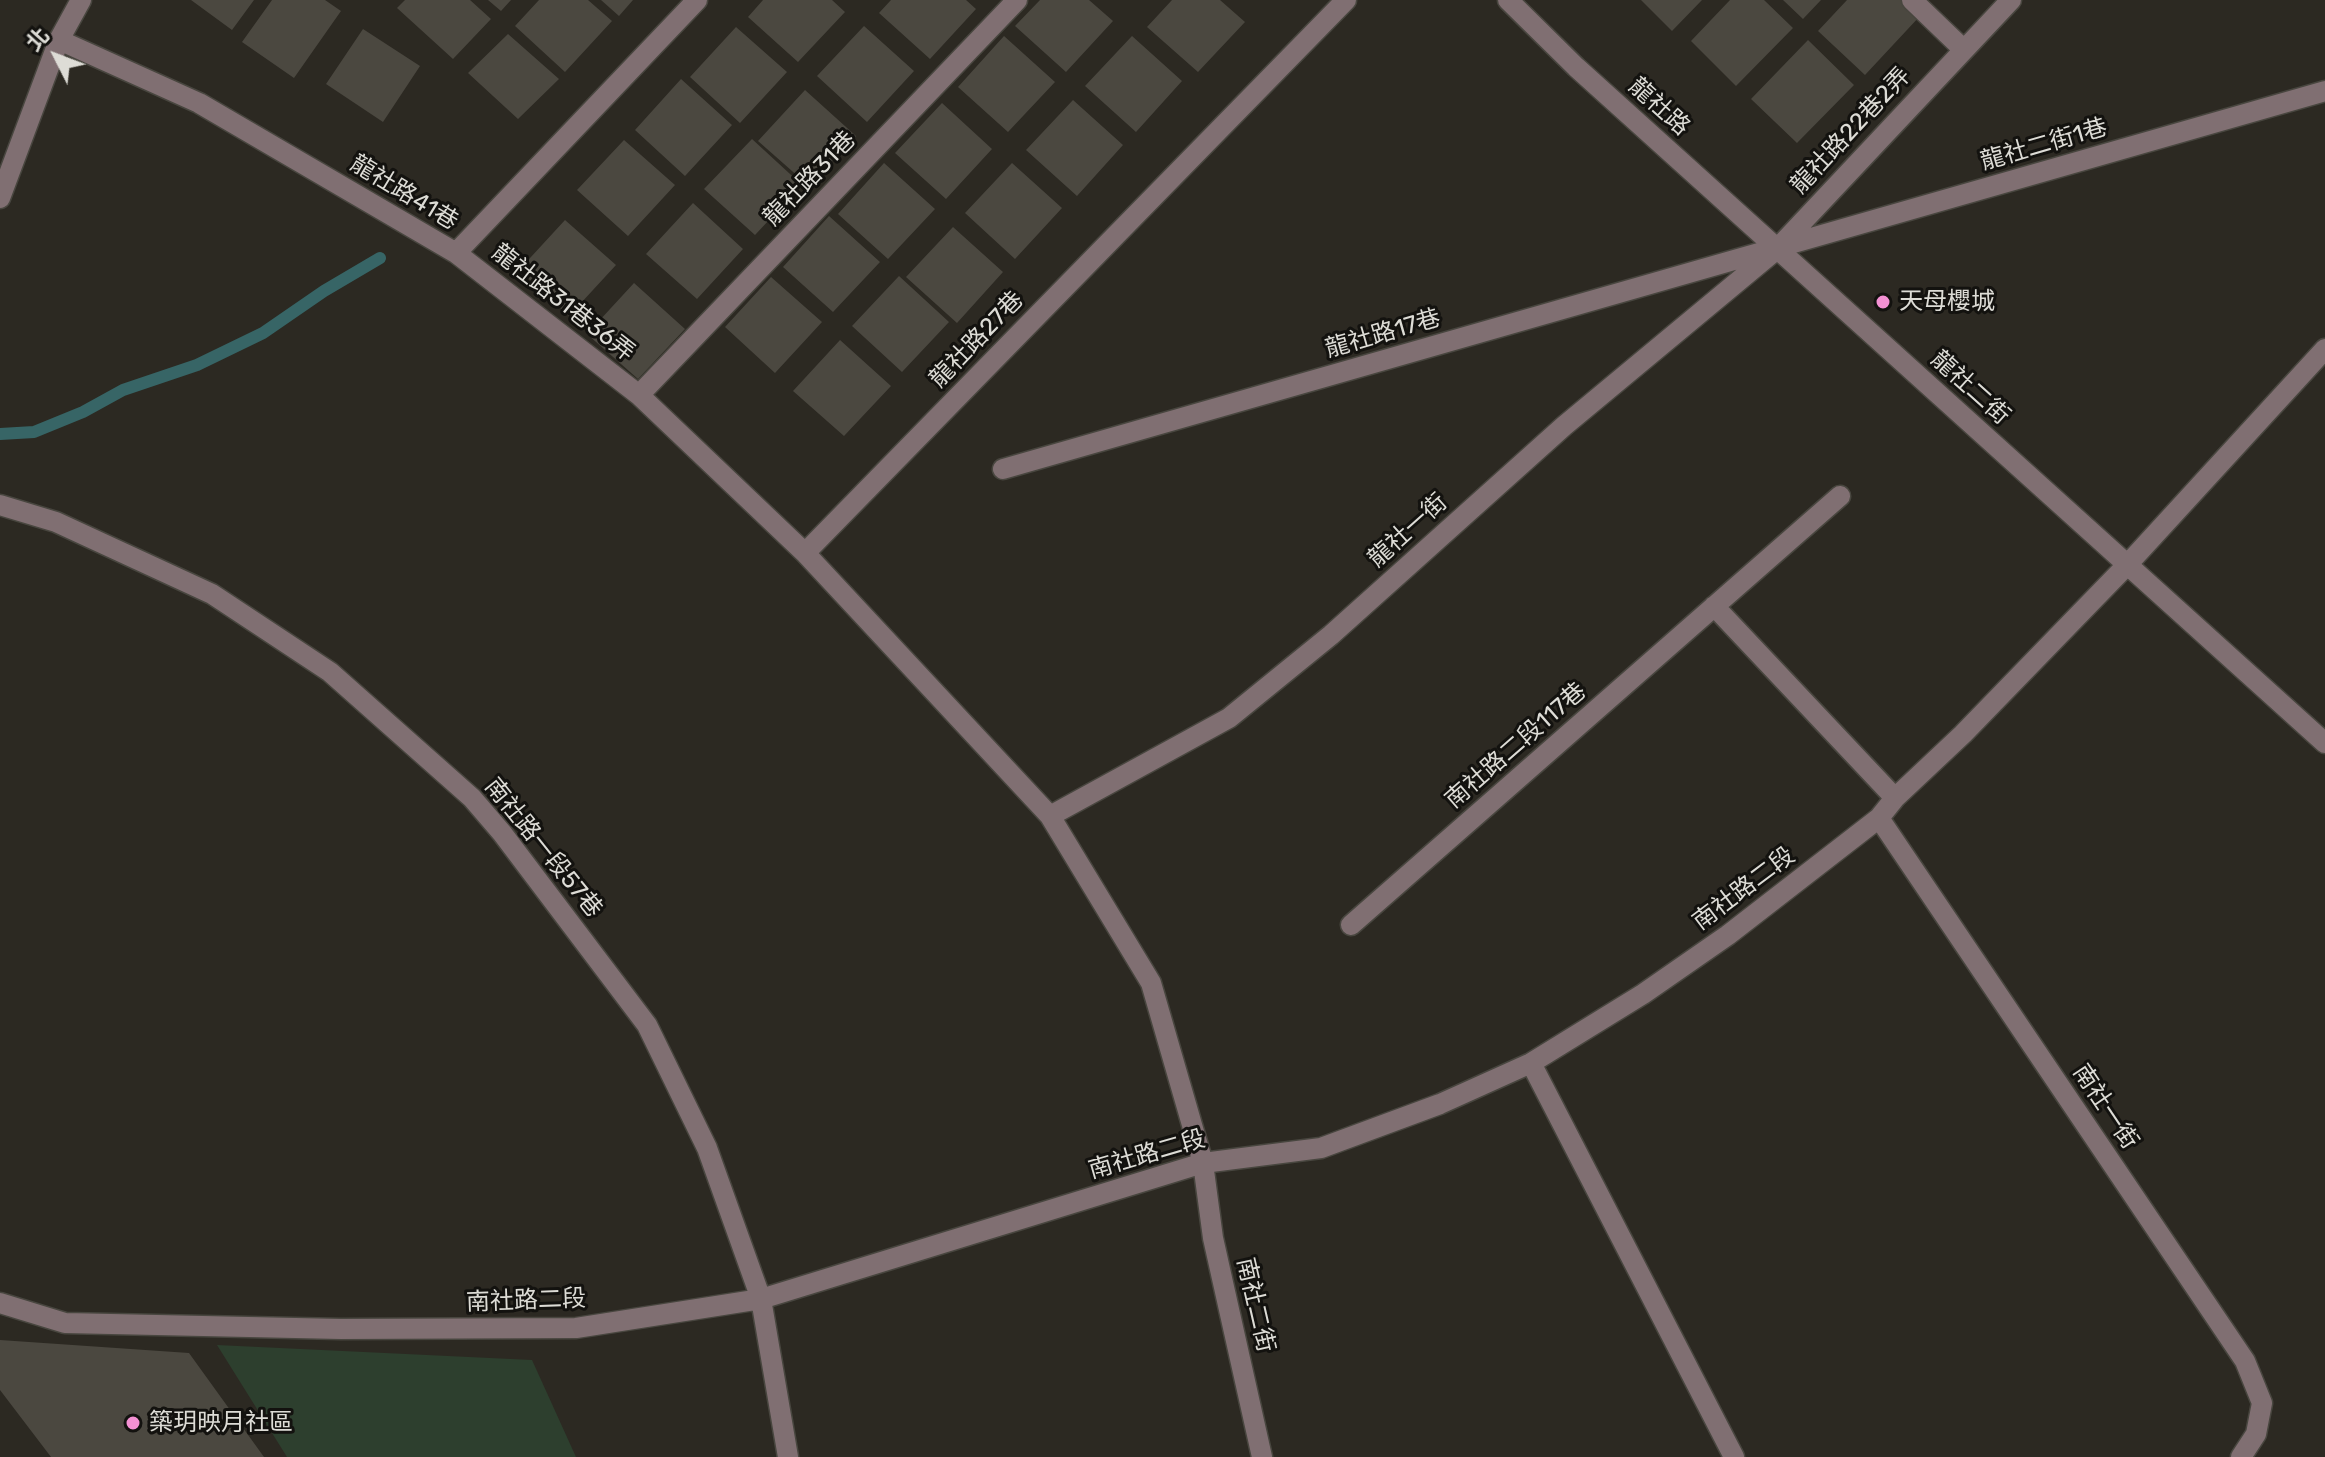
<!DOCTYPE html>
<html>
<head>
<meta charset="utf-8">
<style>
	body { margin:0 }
	#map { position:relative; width:2325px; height:1457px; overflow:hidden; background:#2c2922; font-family:Rubik,"Noto Sans TC",sans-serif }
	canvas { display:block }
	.north { position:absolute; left:16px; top:16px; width:80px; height:80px; -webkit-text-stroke:6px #13120f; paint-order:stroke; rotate:312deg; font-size:22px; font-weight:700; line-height:32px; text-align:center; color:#dddcd6 }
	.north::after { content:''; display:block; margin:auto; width:28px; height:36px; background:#dddcd6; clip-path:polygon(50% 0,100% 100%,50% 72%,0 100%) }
</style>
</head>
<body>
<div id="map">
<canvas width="2325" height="1457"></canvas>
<div class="north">北</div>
</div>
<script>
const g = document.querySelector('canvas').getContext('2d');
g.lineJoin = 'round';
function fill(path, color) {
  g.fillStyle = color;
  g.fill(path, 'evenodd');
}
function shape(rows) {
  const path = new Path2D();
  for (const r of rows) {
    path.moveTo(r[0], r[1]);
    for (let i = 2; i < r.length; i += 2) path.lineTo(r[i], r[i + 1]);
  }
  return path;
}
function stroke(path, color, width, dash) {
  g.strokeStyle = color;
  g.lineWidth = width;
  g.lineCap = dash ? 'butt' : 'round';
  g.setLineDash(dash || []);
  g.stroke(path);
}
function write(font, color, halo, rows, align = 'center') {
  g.font = font + ' Rubik,"Noto Sans TC",sans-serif';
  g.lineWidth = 6;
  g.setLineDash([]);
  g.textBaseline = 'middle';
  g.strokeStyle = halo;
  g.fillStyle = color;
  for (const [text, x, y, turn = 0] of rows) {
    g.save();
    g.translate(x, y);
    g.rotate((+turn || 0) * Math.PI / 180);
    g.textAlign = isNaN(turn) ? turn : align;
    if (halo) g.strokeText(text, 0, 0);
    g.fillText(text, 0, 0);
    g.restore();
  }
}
const green = shape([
	[217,1345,532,1360,576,1457,287,1457]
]);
const stream = shape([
	[0,434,34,432,83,412,123,390,197,365,263,333,324,291,380,258]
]);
const building = shape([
	[191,0,254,0,232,30],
	[272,0,325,0,341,11,294,78,242,42],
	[405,0,470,0,491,19,453,59,397,8],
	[488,0,511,0,501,11],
	[539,0,588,0,612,21,565,72,515,26],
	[601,0,633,0,619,16],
	[763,0,832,0,845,12,798,62,748,17],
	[891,0,966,0,976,9,930,59,879,13],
	[1040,0,1089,0,1113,21,1066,72,1015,26],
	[1172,0,1220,0,1245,22,1198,72,1147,27],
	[1641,0,1702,0,1672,31],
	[1730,0,1764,0,1793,28,1736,86,1691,41],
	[1783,0,1821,0,1803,19],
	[1847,0,1904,0,1920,16,1865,75,1818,31],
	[864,26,914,71,867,122,817,76],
	[736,27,787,72,740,123,690,77],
	[363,29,420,66,383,122,326,84],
	[508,34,559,79,518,119,468,73],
	[1004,36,1055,82,1008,132,958,87],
	[1132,36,1182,81,1136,132,1085,86],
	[1808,40,1854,85,1797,143,1751,99],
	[681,79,732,125,685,176,635,130],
	[805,90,856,136,809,186,758,141],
	[1073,100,1123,145,1077,196,1026,150],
	[942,103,992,149,946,199,895,153],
	[752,139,802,185,755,235,704,189],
	[624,140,675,185,628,236,577,190],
	[884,163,935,209,888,259,838,214],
	[1012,163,1062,208,1015,259,965,213],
	[693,203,743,249,697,299,646,254],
	[829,216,880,262,833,312,783,267],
	[565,220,616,265,569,316,519,270],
	[953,227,1003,272,957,323,906,277],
	[899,276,949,322,902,372,852,326],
	[771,277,822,322,775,373,725,327],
	[634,283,685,329,638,379,587,334],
	[840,340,891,386,844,436,793,391],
	[0,1340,189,1353,264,1457,51,1457,0,1390]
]);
const minor = shape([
	[1508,0,1576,67,2325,743],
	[1912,0,1962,48],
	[59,40,199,103,456,253,639,395,805,553,1346,0],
	[0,198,59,40,81,0],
	[456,253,697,0],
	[639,395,1017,0],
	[1003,469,2325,91],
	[0,505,56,522,212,594,330,672,472,798,502,833,647,1025,707,1148,761,1299,788,1457],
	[805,553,1050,816,1151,983,1203,1163,1213,1238,1262,1457],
	[1714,606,1895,798],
	[1050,816,1229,718,1331,635,1564,426,1777,249,2011,0],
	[1879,818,2245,1361,2262,1403,2256,1434,2241,1457],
	[1351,925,1840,496],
	[1531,1063,1734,1457],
	[0,1303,65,1323,341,1329,576,1328,761,1299,1203,1163,1321,1148,1440,1104,1531,1063,1643,994,1728,935,1879,818,1895,798,1963,734,2127,565,2325,349]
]);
const markers = [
	[1883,302,8,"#f491d3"],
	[133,1423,8,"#f491d3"]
];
const streetNames = [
	["龍社路",1659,107,42],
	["龍社路22巷2弄",1851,131,-47],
	["龍社二街1巷",2044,145,-16],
	["龍社路31巷",810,179,-46],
	["龍社路41巷",404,193,31],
	["龍社路31巷36弄",563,303,38],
	["龍社路17巷",1383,334,-16],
	["龍社路27巷",977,340,-46],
	["龍社二街",1970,388,42],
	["龍社一街",1408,531,-42],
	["南社路二段117巷",1516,746,-41],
	["南社路一段57巷",543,848,51],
	["南社路二段",1744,889,-37],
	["南社一街",2105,1107,56],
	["南社路二段",1147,1155,-16],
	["南社路二段",526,1301,-2],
	["南社二街",1255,1305,77]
];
const poiNames = [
	["天母櫻城",1899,302],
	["築玥映月社區",149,1423]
];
fill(green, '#2d3f2e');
stroke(stream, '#376566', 12);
fill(building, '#4b4840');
stroke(minor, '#48463f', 23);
stroke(minor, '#806f72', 20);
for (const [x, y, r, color] of markers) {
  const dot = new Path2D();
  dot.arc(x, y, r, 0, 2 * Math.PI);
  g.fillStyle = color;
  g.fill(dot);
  stroke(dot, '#13120f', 3);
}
write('24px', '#dddcd6', '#13120f', streetNames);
write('24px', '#dddcd6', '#13120f', poiNames, 'left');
</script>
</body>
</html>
